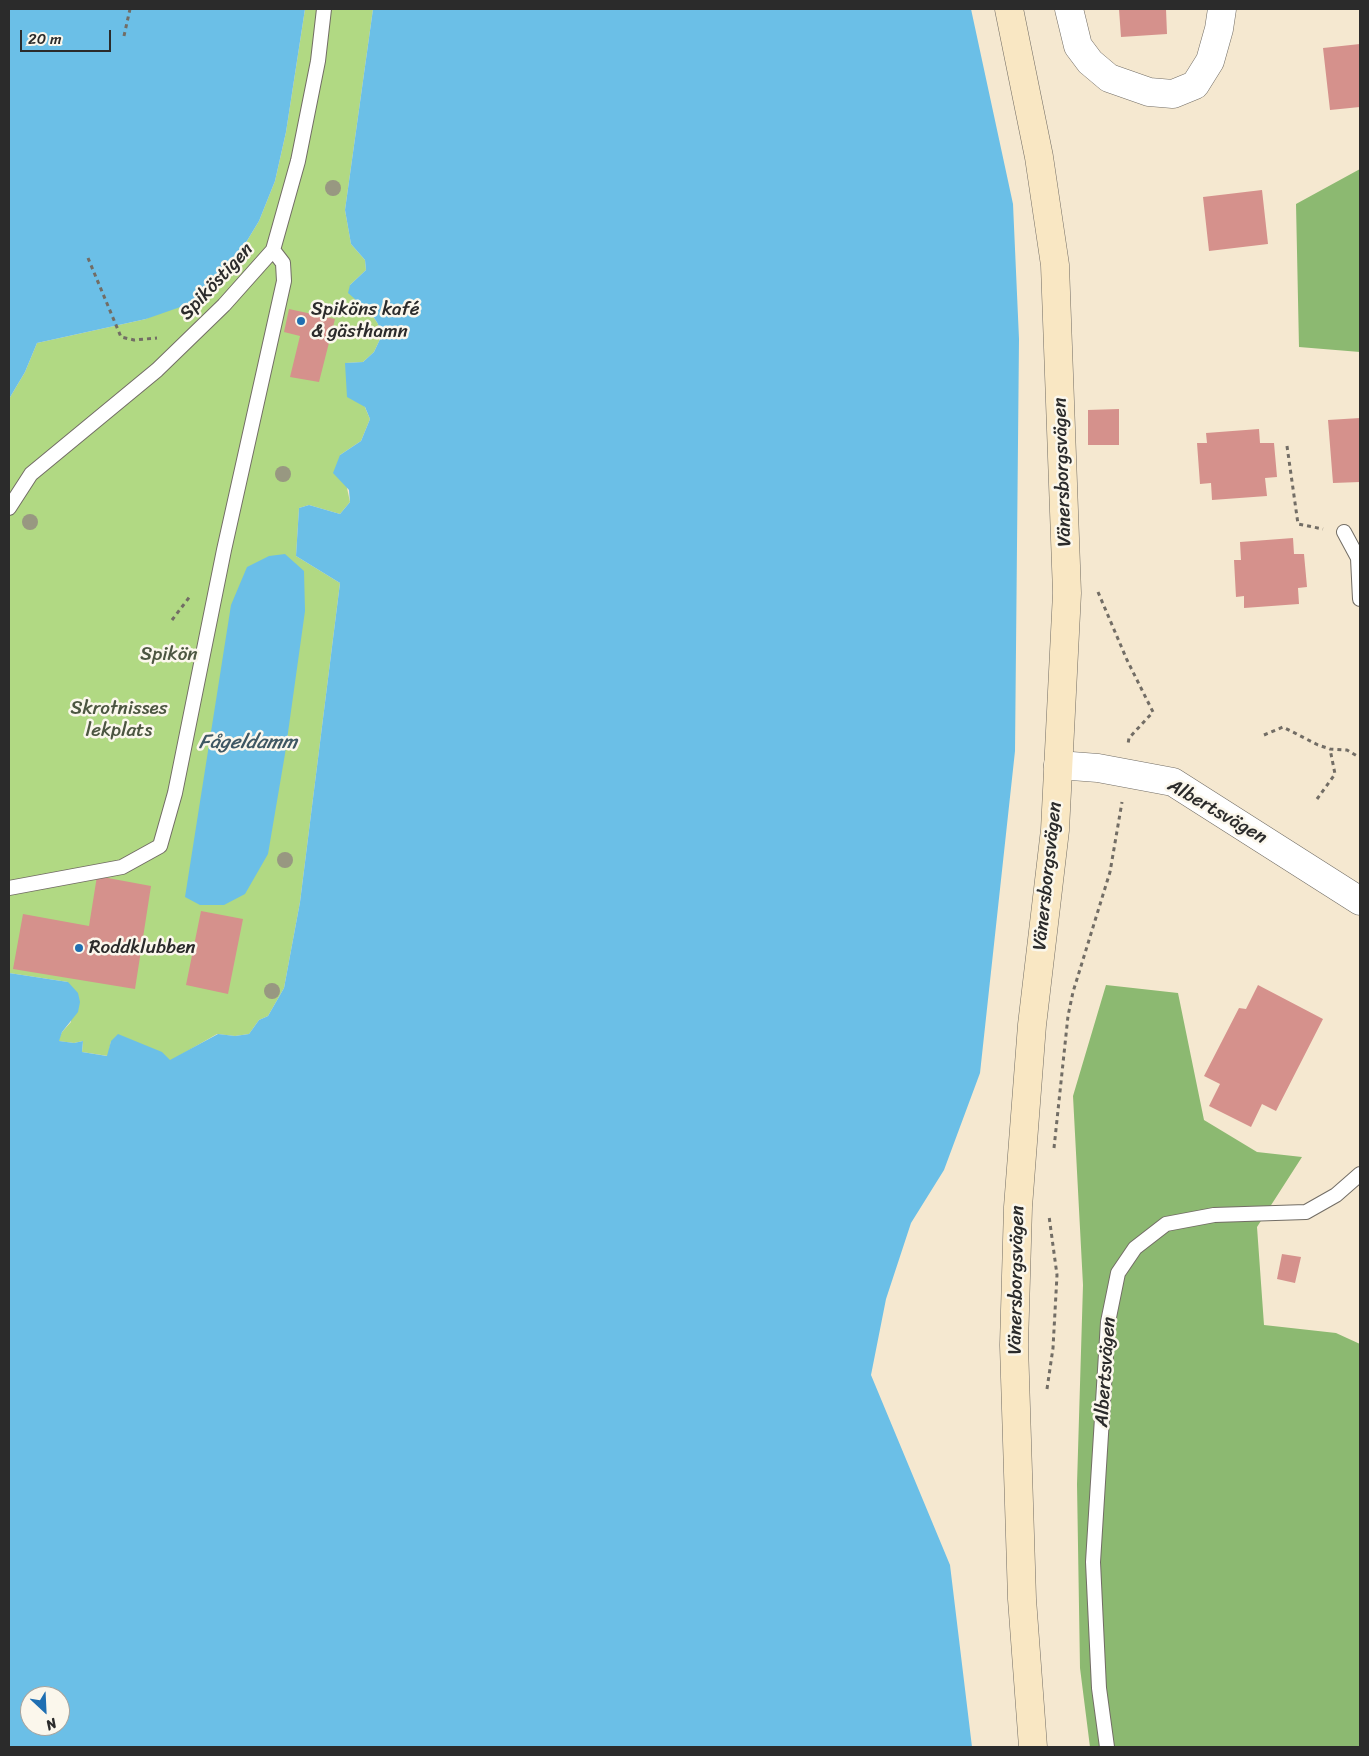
<!DOCTYPE html>
<html>
<head>
<meta charset="utf-8">
<style>
	body { margin:0 }
	#map { position:relative; width:1369px; height:1756px; overflow:hidden; background:#f5e8d0; font-family:Sriracha,sans-serif }
	canvas { display:block }
	.frame { position:absolute; inset:0; border:10px solid #2b2b2b; pointer-events:none }
	.north { position:absolute; left:20px; top:1686px; width:50px; height:50px; box-sizing:border-box; background:#fbf7ec; border:1px solid #a8a59f; border-radius:50%; rotate:155deg; font-size:14px; font-weight:700; line-height:20px; text-align:center; color:#2b2b2b }
	.north::after { content:''; display:block; margin:auto; width:18px; height:22px; background:#1f6fb2; clip-path:polygon(50% 0,100% 100%,50% 72%,0 100%) }
	.scale { position:absolute; left:20px; top:30px; width:91px; height:22px; box-sizing:border-box; border:2px solid #2b2b2b; border-top:0; padding-left:6px; font-size:15px; line-height:18px; white-space:nowrap; color:#2b2b2b; -webkit-text-stroke:4px #fbf7ec; paint-order:stroke }
</style>
</head>
<body>
<div id="map">
<canvas width="1369" height="1756"></canvas>
<div class="frame"></div>
<div class="north">N</div>
<div class="scale">20 m</div>
</div>
<script>
const g = document.querySelector('canvas').getContext('2d');
g.lineJoin = 'round';
function fill(path, color) {
  g.fillStyle = color;
  g.fill(path, 'evenodd');
}
function shape(rows) {
  const path = new Path2D();
  for (const r of rows) {
    path.moveTo(r[0], r[1]);
    for (let i = 2; i < r.length; i += 2) path.lineTo(r[i], r[i + 1]);
  }
  return path;
}
function stroke(path, color, width, dash) {
  g.strokeStyle = color;
  g.lineWidth = width;
  g.lineCap = dash ? 'butt' : 'round';
  g.setLineDash(dash || []);
  g.stroke(path);
}
function write(font, color, halo, rows, align = 'center') {
  g.font = font + ' Sriracha,sans-serif';
  g.lineWidth = 5;
  g.setLineDash([]);
  g.textBaseline = 'middle';
  g.strokeStyle = halo;
  g.fillStyle = color;
  for (const [text, x, y, turn = 0] of rows) {
    g.save();
    g.translate(x, y);
    g.rotate((+turn || 0) * Math.PI / 180);
    g.textAlign = isNaN(turn) ? turn : align;
    if (halo) g.strokeText(text, 0, 0);
    g.fillText(text, 0, 0);
    g.restore();
  }
}
const green = shape([
	[305,9,373,9,345,210,351,244,365,260,366,270,350,285,356,301,371,313,378,324,381,337,374,352,363,362,346,363,370,419,361,441,340,455,350,502,340,514,309,505,299,508,296,556,340,583,300,902,284,988,268,1016,259,1020,249,1034,235,1036,217,1034,170,1061,111,1041,108,1056,82,1052,83,1041,74,1043,58,1041,62,1032,71,1022,68,982,9,973,9,399,25,372,37,343,146,319,215,282,239,254,259,221,275,181,286,132]
]);
const forest = shape([
	[1360,169,1360,352,1299,347,1296,204],
	[1106,985,1178,993,1204,1120,1257,1152,1302,1157,1257,1227,1264,1325,1336,1333,1360,1344,1360,1747,1090,1747,1080,1668,1077,1484,1083,1285,1073,1096]
]);
const water = shape([
	[9,9,305,9,286,132,275,181,259,221,239,254,215,282,189,304,146,319,37,343,25,372,9,399],
	[373,9,971,9,1013,204,1019,339,1015,751,980,1073,944,1170,911,1223,886,1299,871,1375,950,1565,972,1747,9,1746,9,973,68,982,78,993,80,1002,78,1012,62,1032,59,1041,74,1043,83,1041,82,1052,107,1056,111,1041,118,1034,162,1052,170,1060,218,1034,235,1036,249,1034,259,1020,268,1016,284,988,300,902,340,583,296,556,299,508,309,505,340,514,350,502,349,490,333,473,340,455,361,441,370,419,365,407,347,397,345,363,363,362,374,352,381,337,378,324,371,313,348,293,350,285,366,270,365,260,351,244,345,210],
	[30,1696,60,1696,60,1726,30,1726],
	[285,554,304,571,305,611,285,754,268,854,245,894,224,905,200,905,185,897,231,605,247,567,269,556]
]);
const building = shape([
	[1119,9,1166,9,1167,34,1121,37],
	[1360,44,1360,107,1330,110,1323,48],
	[1262,190,1268,244,1209,251,1203,197],
	[289,309,335,319,319,382,290,377,300,336,284,332],
	[1119,409,1119,445,1088,445,1088,410],
	[1360,418,1360,482,1333,483,1328,420],
	[1259,429,1260,443,1274,443,1277,477,1265,478,1267,496,1212,500,1211,483,1200,484,1197,443,1207,443,1206,433],
	[1293,538,1294,554,1304,554,1307,587,1298,588,1299,604,1244,608,1244,596,1236,597,1234,560,1241,560,1240,542],
	[97,876,151,886,135,989,13,969,23,914,89,926],
	[201,911,243,919,228,994,186,985],
	[1258,985,1323,1019,1276,1111,1262,1104,1251,1127,1209,1106,1220,1084,1204,1076,1239,1008,1246,1009],
	[1282,1254,1301,1257,1295,1283,1277,1279]
]);
const path = shape([
	[124,36,130,9],
	[88,258,121,337,134,340,157,338],
	[1287,446,1298,524,1323,529],
	[1098,592,1127,660,1153,712,1129,738,1128,744],
	[172,620,191,595],
	[1264,735,1283,727,1318,745,1330,749,1347,750,1357,756,1360,755],
	[1317,799,1335,774,1330,749],
	[1054,1148,1068,1016,1073,992,1110,872,1122,802],
	[1047,1389,1053,1348,1057,1275,1049,1216]
]);
const service = shape([
	[9,508,31,474,157,370,224,305,273,250,298,161,318,61,324,9],
	[1344,532,1358,558,1360,599],
	[9,888,122,867,160,846,175,793,224,550,284,281,283,263,273,250],
	[1107,1747,1099,1688,1093,1562,1108,1322,1118,1273,1135,1248,1166,1224,1214,1215,1306,1212,1336,1195,1360,1174]
]);
const minor = shape([
	[1069,9,1078,46,1090,62,1109,78,1149,92,1173,94,1195,85,1210,61,1219,29,1222,9]
]);
const tertiary = shape([
	[1058,765,1098,768,1173,782,1360,901]
]);
const secondary = shape([
	[1009,9,1039,157,1055,265,1067,593,1055,830,1032,1025,1018,1207,1014,1345,1022,1599,1033,1747]
]);
const trees = [
	[333,188],
	[283,474],
	[30,522],
	[285,860],
	[272,991]
];
const markers = [
	[301,321,5,"#1f6fb2"],
	[79,948,5,"#1f6fb2"]
];
const streetNames = [
	["Spiköstigen",217,282,-47],
	["Vänersborgsvägen",1063,472,-92],
	["Albertsvägen",1217,812,30],
	["Vänersborgsvägen",1048,876,-84],
	["Vänersborgsvägen",1017,1280,-89],
	["Albertsvägen",1106,1372,-86]
];
const poiNames = [
	["Spiköns kafé",311,310],
	["& gästhamn",311,332],
	["Roddklubben",89,948]
];
const parkNames = [
	["Spikön",169,655],
	["Skrotnisses",119,709],
	["lekplats",119,731]
];
const waterNames = [
	["Fågeldamm",248,743]
];
fill(green, '#b1d983');
fill(forest, '#8cb971');
fill(water, '#6bbfe7');
fill(building, '#d5918c');
stroke(service, '#726d65', 16);
stroke(minor, '#726d65', 29);
stroke(tertiary, '#726d65', 29);
stroke(secondary, '#726d65', 29);
stroke(path, '#726d65', 3, [4, 4]);
stroke(service, '#fff', 14);
stroke(minor, '#fff', 28);
stroke(tertiary, '#fff', 28);
stroke(secondary, '#f9e7c3', 28);
g.fillStyle = '#989881';
for (const [x, y] of trees) {
  g.beginPath();
  g.arc(x, y, 8, 0, 2 * Math.PI);
  g.fill();
}
for (const [x, y, r, color] of markers) {
  const dot = new Path2D();
  dot.arc(x, y, r, 0, 2 * Math.PI);
  g.fillStyle = color;
  g.fill(dot);
  stroke(dot, '#fbf7ec', 2);
}
write('19px', '#2b2b2b', '#fbf7ec', streetNames);
write('19px', '#2b2b2b', '#fbf7ec', poiNames, 'left');
write('19px', '#4c5641', '#fbf7ec', parkNames);
write('italic 20px', '#3e5763', '#fbf7ec', waterNames);
</script>
</body>
</html>
